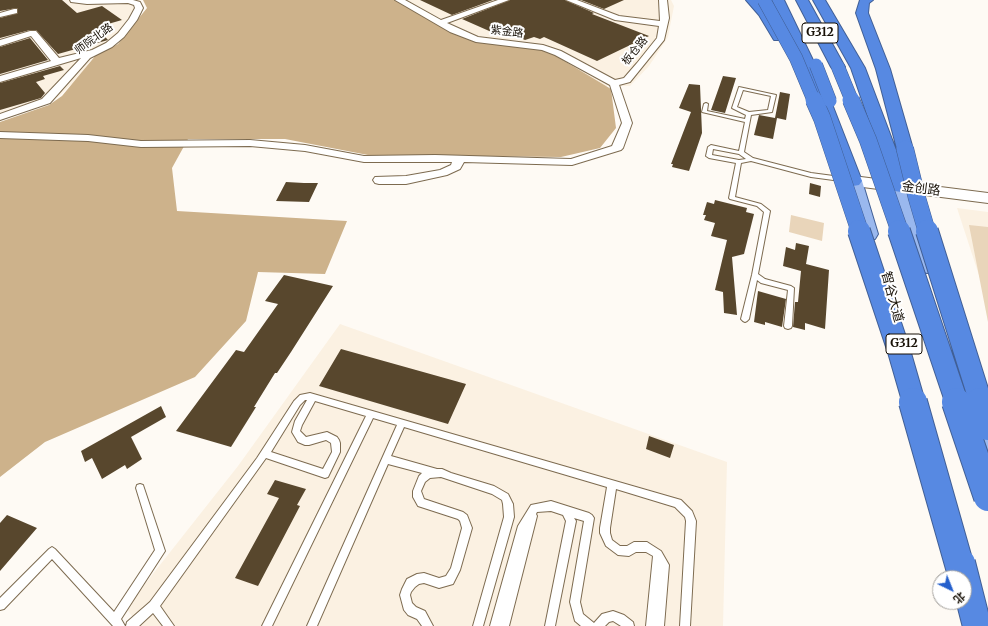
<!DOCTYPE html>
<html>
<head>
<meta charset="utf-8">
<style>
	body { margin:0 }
	#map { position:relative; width:988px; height:626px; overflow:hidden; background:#fefaf4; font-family:Merriweather,"Noto Sans SC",serif }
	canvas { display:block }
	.north { position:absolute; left:932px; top:570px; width:40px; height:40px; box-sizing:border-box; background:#fff; border:1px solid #a3a09c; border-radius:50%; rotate:137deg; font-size:11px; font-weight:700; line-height:16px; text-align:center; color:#181107 }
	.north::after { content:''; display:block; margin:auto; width:14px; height:18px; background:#245fcc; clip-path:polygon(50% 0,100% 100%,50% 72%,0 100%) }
</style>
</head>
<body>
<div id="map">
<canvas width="988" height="626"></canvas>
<div class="north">北</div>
</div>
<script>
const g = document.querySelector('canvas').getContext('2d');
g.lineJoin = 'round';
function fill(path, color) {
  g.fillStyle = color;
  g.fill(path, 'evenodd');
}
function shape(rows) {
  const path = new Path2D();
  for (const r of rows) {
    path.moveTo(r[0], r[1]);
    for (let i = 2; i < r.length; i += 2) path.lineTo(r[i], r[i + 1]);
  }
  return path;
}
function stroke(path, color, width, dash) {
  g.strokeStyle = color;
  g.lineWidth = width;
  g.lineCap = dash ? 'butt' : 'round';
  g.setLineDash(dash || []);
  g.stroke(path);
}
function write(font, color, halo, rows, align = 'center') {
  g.font = font + ' Merriweather,"Noto Sans SC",serif';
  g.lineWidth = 4;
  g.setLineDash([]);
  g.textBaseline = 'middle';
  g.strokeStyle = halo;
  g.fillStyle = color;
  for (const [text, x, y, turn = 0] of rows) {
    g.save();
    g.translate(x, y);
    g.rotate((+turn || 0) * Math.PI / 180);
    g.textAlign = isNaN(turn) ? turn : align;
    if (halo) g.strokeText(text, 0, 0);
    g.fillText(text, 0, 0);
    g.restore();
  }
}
const built = shape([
	[0,0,140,0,142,17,95,54,79,77,59,96,49,103,0,121],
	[386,0,671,0,674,6,668,37,649,66,630,86,601,86,470,44],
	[957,208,988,212,988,303],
	[340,324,727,462,723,626,139,626,126,608,238,466]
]);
const green = shape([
	[791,215,824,223,822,241,789,232],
	[969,225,988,227,988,322]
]);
const forest = shape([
	[139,0,395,0,477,41,546,50,611,89,616,128,600,148,561,157,368,155,285,139,188,139,172,168,177,211,347,221,325,274,258,272,246,321,195,377,45,442,0,477,0,122,49,105,62,96,96,55,118,44,147,8,143,0]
]);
const building = shape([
	[0,0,62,0,77,13,102,6,122,20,108,24,110,26,98,29,108,40,58,54,36,30,30,30,0,38,0,18,18,13,17,8,0,11],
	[420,0,493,0,452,15],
	[510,0,565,0,594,13,592,14,649,36,597,61,544,37,540,39,534,37,525,40,505,31,496,34,462,19],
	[581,0,624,0,604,9],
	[30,38,48,60,0,74,0,47],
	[60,66,64,70,43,76,45,79,36,82,45,93,41,98,0,110,0,83],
	[723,76,736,78,725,113,711,110],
	[689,84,700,85,702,133,689,171,672,167,673,164,671,164,691,112,679,108],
	[780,92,790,94,786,120,777,118,773,139,754,135,759,115,775,118],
	[286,182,304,183,318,183,309,202,276,201],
	[810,183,821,186,820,197,809,194],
	[715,200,747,208,746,212,754,214,744,254,732,257,737,315,724,313,723,292,715,290,727,240,711,236,715,223,704,220,706,215,703,215,707,202,714,204],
	[796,243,809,246,806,264,829,270,825,329,805,323,805,330,793,327,795,302,798,302,801,271,783,266,786,247,795,250],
	[284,275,333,286,291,352,277,373,275,373,254,407,256,407,231,447,176,431,236,350,244,352,278,304,265,301],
	[758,291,786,299,782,327,765,322,765,325,754,322],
	[341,349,466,384,448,424,319,386],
	[161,406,166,417,131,437,142,459,127,469,125,465,102,479,92,458,85,462,81,451],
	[649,436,674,445,670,458,646,449],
	[275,480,306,489,297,505,300,506,258,586,235,578,279,498,267,494],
	[7,515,37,528,0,571,0,523]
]);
const lane = shape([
	[739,87,776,95,772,112,751,115,744,152,753,158,811,173,841,177,844,179,841,181,811,177,751,161,741,163,735,197,761,204,770,211,758,274,765,279,791,286,794,288,792,326,791,328,788,329,785,328,784,326,788,290,761,283,757,280,749,319,747,321,745,322,743,321,741,319,752,275,764,212,757,206,730,199,729,198,736,163,709,158,706,156,708,147,711,145,739,151,745,122,702,112,704,104,706,103,708,104,707,111,745,119,746,115,732,108,739,87],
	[743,90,771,96,768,110,749,112,737,107,743,90],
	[713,149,739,154,746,159,739,160,712,155,713,149],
	[310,393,681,500,692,511,696,521,690,626,680,626,686,521,685,517,675,507,616,489,610,528,610,533,612,540,620,546,627,546,634,542,647,542,650,544,661,551,669,565,664,626,646,626,653,556,646,552,636,552,629,556,618,555,606,546,600,533,600,528,607,487,404,427,391,456,437,469,442,469,451,473,494,486,508,494,513,504,514,517,483,626,473,626,504,517,503,504,502,500,492,494,441,477,430,478,425,482,421,491,424,499,463,512,467,515,472,528,460,570,453,584,439,588,424,583,419,584,415,587,411,592,410,595,412,603,416,607,425,611,433,626,422,626,417,619,408,615,404,610,400,595,402,589,407,579,417,574,424,573,439,578,446,576,451,568,462,528,460,521,458,519,418,506,413,497,413,491,419,476,422,473,388,464,317,626,307,626,397,425,373,418,272,626,262,626,366,416,315,401,302,425,300,431,306,437,327,432,337,437,339,440,340,443,340,452,328,477,325,478,266,458,160,606,174,626,163,626,153,613,139,626,126,626,127,622,150,602,257,458,294,401,300,395,310,393],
	[305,400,307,400,295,421,292,432,298,442,305,445,309,445,326,440,331,443,332,452,323,469,271,452,300,405,305,400],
	[140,484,143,485,165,551,121,619,125,626,113,626,52,559,4,609,0,610,0,598,49,549,52,547,55,549,114,612,155,550,136,488,137,485,140,484],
	[551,501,589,513,592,515,594,518,580,602,583,614,594,623,602,614,613,611,624,615,633,622,634,626,621,626,613,621,609,622,605,626,581,626,575,621,570,602,584,521,574,518,576,521,555,626,545,626,566,521,563,515,551,511,537,512,536,514,537,516,509,626,490,626,518,526,531,505,551,501]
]);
const street = shape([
	[70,0,133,0,140,2,143,8,137,20,124,37,112,47,90,58,50,103,0,120,0,114,42,99,81,58,0,82,0,76,51,61,31,36,0,46,0,40,30,31,36,31,59,58,92,50,106,43,118,33,129,19,135,8,134,5,128,3,87,4,71,2,70,0],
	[395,0,405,0,441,20,498,0,509,0,447,23,478,37,543,45,561,51,615,80,624,78,637,63,657,38,659,26,615,20,566,0,577,0,619,16,660,21,659,0,667,0,669,18,664,40,630,82,619,85,632,123,623,148,621,150,572,165,464,162,460,169,447,175,406,184,379,184,375,183,373,180,375,177,406,176,440,170,451,165,452,162,364,162,305,151,250,146,141,147,88,141,0,138,0,132,88,135,141,141,250,140,305,145,364,156,435,155,571,159,612,146,622,123,610,85,555,55,542,50,476,42,450,32,395,0],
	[14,9,17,9,17,13,0,17,0,13,14,9]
]);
const secondary = shape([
	[853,176,988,193,988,203,847,185,845,181,847,177,853,176]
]);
const primary = shape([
	[853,176,859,177,862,181,878,234,875,239,868,240,861,239,858,234,844,181,847,177,853,176],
	[901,182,907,183,910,187,937,266,934,271,927,273,920,271,917,266,892,187,895,183,901,182],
	[975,400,984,403,988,412,988,464,979,461,962,411,966,403,975,400]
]);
const highway = shape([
	[746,0,758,0,768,11,784,37,782,40,774,40,759,15,746,0],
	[772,0,784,0,823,81,862,181,859,185,853,186,847,185,844,181,809,81,772,0],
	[796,0,808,0,845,67,843,70,838,71,833,70,831,67,796,0],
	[813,0,825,0,865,68,910,187,907,191,901,192,895,191,892,187,851,68,813,0],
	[860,0,873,0,869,3,868,13,890,69,913,149,911,152,905,154,899,152,897,149,876,69,856,13,860,0]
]);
const highwayBridgeFar3 = shape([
	[764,0,796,58,814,101],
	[816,65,830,101],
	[838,67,852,101]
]);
const highwayBridgeFar2 = shape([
	[814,100,822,118,860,232],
	[851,100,868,140,900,232],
	[905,149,917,198,927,232]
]);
const highwayBridgeFar1 = shape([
	[859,231,899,351,914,403],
	[899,231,957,403],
	[927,231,981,403]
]);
const highwayBridge = shape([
	[913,402,963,578],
	[956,402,988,497],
	[980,402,988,426],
	[961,563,977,626]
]);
const farStreetnames = [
	["紫金路",507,32,7],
	["师院北路",94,39,-36],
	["板仓路",635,51,-51]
];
const shields = [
	[820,33,36],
	[904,344,36]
];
const shieldNames = [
	["G312",820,33],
	["G312",904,344]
];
const streetNames = [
	["金创路",921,189,7],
	["智谷大道",892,297,75]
];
fill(built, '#fbf1e2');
fill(green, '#e9d5ba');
fill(forest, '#cdb28b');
fill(building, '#58472d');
stroke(lane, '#7d6b50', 2);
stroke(street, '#7d6b50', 2);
stroke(secondary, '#7d6b50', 2);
stroke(primary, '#415f95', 2);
stroke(highway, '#415f95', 2);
fill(lane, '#fff');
fill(street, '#fff');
fill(secondary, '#fff');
fill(primary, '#9ab8ee');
fill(highway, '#5789e2');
stroke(highwayBridgeFar3, '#415f95', 14, []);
stroke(highwayBridgeFar2, '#415f95', 18, []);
stroke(highwayBridgeFar1, '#415f95', 24, []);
stroke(highwayBridge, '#415f95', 30, []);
stroke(highwayBridgeFar3, '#5789e2', 13);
stroke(highwayBridgeFar2, '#5789e2', 17);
stroke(highwayBridgeFar1, '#5789e2', 22);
stroke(highwayBridge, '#5789e2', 28);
write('11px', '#181107', '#fff', farStreetnames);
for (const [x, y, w] of shields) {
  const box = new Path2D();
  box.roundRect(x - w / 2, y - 10, w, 20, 3);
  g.fillStyle = '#fff';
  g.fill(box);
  stroke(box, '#181107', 1);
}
write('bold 12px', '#181107', null, shieldNames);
write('13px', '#181107', '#fff', streetNames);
</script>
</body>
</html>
